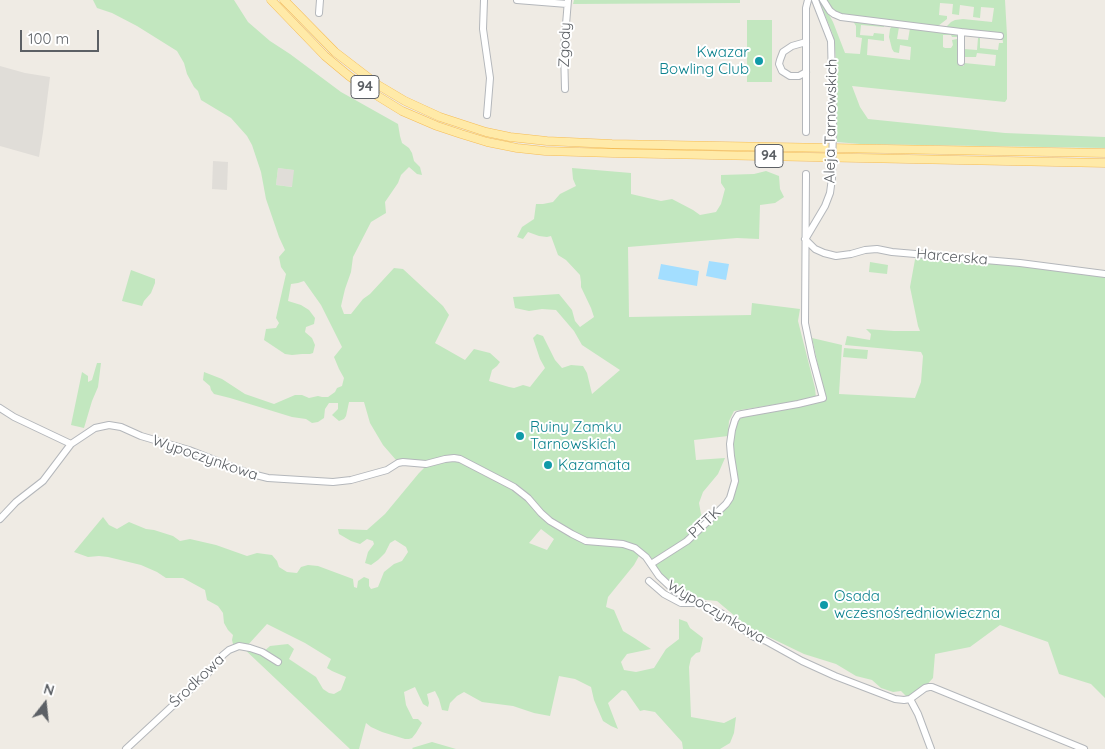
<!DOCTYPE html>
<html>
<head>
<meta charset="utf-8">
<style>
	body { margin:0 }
	#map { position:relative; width:1105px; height:749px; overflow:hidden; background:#efebe4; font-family:Quicksand,sans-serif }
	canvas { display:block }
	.north { position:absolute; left:20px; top:679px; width:50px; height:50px; -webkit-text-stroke:4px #fff; paint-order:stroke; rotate:16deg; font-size:14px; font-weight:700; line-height:20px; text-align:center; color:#5c6065 }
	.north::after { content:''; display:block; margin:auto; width:18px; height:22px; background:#5c6065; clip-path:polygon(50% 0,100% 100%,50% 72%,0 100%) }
	.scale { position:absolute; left:20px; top:30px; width:79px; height:22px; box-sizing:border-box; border:2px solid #5c6065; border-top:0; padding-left:6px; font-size:15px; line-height:18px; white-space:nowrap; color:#5c6065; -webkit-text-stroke:4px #fff; paint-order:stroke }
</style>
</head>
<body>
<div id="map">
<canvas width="1105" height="749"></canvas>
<div class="north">N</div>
<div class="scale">100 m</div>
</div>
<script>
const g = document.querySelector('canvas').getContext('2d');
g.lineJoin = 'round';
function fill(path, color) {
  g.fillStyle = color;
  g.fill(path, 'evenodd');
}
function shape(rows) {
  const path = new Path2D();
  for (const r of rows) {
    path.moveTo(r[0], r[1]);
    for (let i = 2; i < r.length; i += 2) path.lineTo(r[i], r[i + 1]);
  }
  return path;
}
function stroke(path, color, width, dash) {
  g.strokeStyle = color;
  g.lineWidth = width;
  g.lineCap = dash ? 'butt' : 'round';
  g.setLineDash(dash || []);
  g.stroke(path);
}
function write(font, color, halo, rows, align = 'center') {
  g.font = font + ' Quicksand,sans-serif';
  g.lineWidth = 4;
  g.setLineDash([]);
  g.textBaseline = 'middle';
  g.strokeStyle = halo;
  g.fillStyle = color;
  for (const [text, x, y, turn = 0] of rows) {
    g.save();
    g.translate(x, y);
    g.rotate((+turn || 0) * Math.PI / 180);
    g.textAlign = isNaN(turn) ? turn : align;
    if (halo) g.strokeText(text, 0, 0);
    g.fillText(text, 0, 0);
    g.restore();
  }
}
const industrial = shape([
	[0,66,25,73,50,77,43,132,39,157,0,146],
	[213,161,228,162,227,190,212,189],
	[278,168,295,170,293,187,276,185]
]);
const green = shape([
	[93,0,234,0,248,22,270,41,290,54,341,92,398,124,400,136,402,143,409,148,412,153,414,161,420,167,422,175,417,174,409,167,401,175,398,183,385,202,386,213,371,222,353,257,351,272,345,289,341,306,344,314,351,314,363,299,370,294,394,268,403,269,443,306,449,315,435,343,465,360,474,349,490,353,500,362,497,366,492,370,489,381,509,387,514,388,523,385,530,387,545,368,540,359,533,338,537,334,543,336,555,360,562,368,571,365,583,366,587,373,592,394,620,370,582,345,574,331,556,310,542,309,529,311,515,308,513,297,559,294,572,310,575,321,580,327,594,317,591,308,581,287,581,282,580,275,566,260,558,255,551,236,547,237,539,236,528,232,523,239,517,237,522,227,534,219,536,204,543,204,553,202,560,194,576,186,573,179,572,168,631,173,631,194,661,201,672,199,693,210,700,215,716,212,721,204,725,189,721,183,721,175,754,174,766,171,779,176,780,189,784,197,775,203,760,205,759,239,737,238,628,247,629,317,751,315,752,303,800,309,798,321,815,388,816,398,734,411,729,421,728,436,694,440,696,460,725,458,718,474,703,492,699,503,701,514,706,523,687,541,648,564,639,556,634,565,608,597,606,607,614,610,623,631,636,639,651,649,627,654,621,662,624,670,636,672,654,668,666,649,679,639,679,619,687,622,690,628,703,638,700,652,696,653,691,658,689,667,691,717,724,723,736,717,734,733,730,743,720,749,683,749,682,742,655,712,644,710,640,711,626,691,622,690,608,703,618,729,611,726,603,721,594,700,591,687,575,679,559,676,550,716,534,713,513,706,482,702,464,692,457,696,450,703,448,711,442,710,439,699,435,691,427,694,429,703,428,707,423,704,415,687,404,692,406,705,413,719,418,719,422,723,416,733,412,738,409,739,405,739,382,732,371,727,366,723,359,749,350,749,241,646,234,648,232,640,233,635,228,630,224,623,223,613,218,606,207,600,205,590,183,578,166,578,157,572,141,565,108,557,99,556,88,557,74,552,103,517,109,525,117,529,129,522,146,529,154,530,173,536,180,541,190,539,216,545,247,556,257,553,272,555,277,561,279,567,287,572,297,573,301,567,308,565,318,566,353,579,354,587,357,588,358,581,364,577,369,579,369,586,371,589,378,587,384,572,394,564,402,561,408,552,406,547,395,540,390,543,385,553,378,560,371,565,365,563,368,552,374,544,373,541,367,539,360,544,351,541,339,534,338,529,367,530,385,514,419,473,428,464,399,463,396,460,383,445,370,423,364,402,349,402,346,416,344,419,339,421,332,415,338,409,338,403,329,403,325,409,324,418,318,422,312,423,306,419,292,417,230,398,214,394,211,390,210,386,203,380,204,372,222,379,245,394,274,404,295,395,302,395,309,398,318,396,322,397,328,397,335,392,337,388,342,386,344,378,339,369,334,357,342,347,321,305,304,281,298,283,291,284,288,301,301,305,309,310,315,318,314,324,306,327,305,332,312,338,315,345,313,353,310,354,302,354,292,355,285,354,264,340,266,329,276,328,279,323,276,318,286,274,281,267,279,257,285,250,279,237,266,199,261,172,252,145,247,136,231,118,201,100,198,91,194,87,187,74,184,63,177,51,137,26,112,13,97,8],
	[278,168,294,170,292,187,276,185],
	[541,529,554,539,547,550,529,543],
	[267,624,305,643,331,659,327,668,332,671,346,677,341,690,334,694,329,693,323,689,316,677,289,659,294,649,288,644,270,646,262,653,247,646],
	[574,0,740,0,740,3,573,4],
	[819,0,821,0,833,22,845,53,860,54,862,38,856,37,856,26,853,21,884,24,884,27,861,25,860,35,873,36,874,33,884,34,884,41,868,39,867,55,910,60,911,47,900,45,899,53,894,52,892,49,889,37,890,29,892,26,899,27,897,39,908,40,910,28,957,33,957,37,952,37,951,35,943,35,943,47,945,48,951,48,953,45,952,40,957,39,958,65,964,66,964,63,995,66,996,55,977,53,976,57,964,57,964,49,977,50,978,38,980,38,980,48,998,50,999,43,1003,43,1002,34,945,28,951,22,955,20,963,19,992,22,994,8,981,7,980,18,973,17,974,7,960,5,959,15,952,14,953,4,940,3,939,15,947,16,947,19,938,26,843,16,831,10,825,0,1005,0,1007,35,1007,99,1005,102,852,86,860,107,868,119,1005,133,1105,137,1105,148,860,144,837,142,837,76,835,49,833,35],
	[747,20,772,20,772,82,747,82],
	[916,254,1105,274,1105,698,1091,684,1059,674,1048,642,1000,625,970,647,935,654,933,678,923,689,907,697,901,691,893,692,881,688,872,680,856,676,836,664,804,654,748,627,717,601,696,599,684,594,666,581,655,565,711,519,737,485,734,453,733,432,739,419,752,414,790,409,827,400,822,384,812,338,842,345,839,394,915,398,921,382,923,356,921,352,845,345,847,336,870,340,871,334,866,329,894,331,920,331,918,326,910,287],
	[870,262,888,265,887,274,869,272],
	[131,270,155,279,155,283,151,293,144,301,142,306,122,301],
	[844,348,868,350,867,359,843,357],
	[97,363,101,363,98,387,92,401,84,428,71,425,82,372,88,376,88,382,92,380],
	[432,742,456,749,413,749,412,748]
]);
const water = shape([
	[709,261,729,264,726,280,706,276],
	[661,264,699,271,697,286,658,279]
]);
const minor = shape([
	[484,0,483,29,490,78,487,115],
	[517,0,567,4],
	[815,0,831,41,833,120],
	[823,0,830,11,834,14,841,17,961,32,961,62],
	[319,13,320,0],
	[961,32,1000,36],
	[806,42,792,46,783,52,780,60,779,64,782,71,790,76,799,76,806,72],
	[565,89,564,49,568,0],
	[806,132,806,8,808,0],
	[806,238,825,206,830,193,832,178],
	[805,239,815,249,824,253,836,256,851,254,865,250,877,249,892,252,1020,263,1105,274],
	[0,408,14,417,71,444,95,428,109,425,121,427,141,436,189,450,248,473,268,478,333,482,351,480,387,470,398,463,403,462,426,464,445,459,454,458,460,459,514,487,528,498,541,513,550,521,572,534,586,541,623,544,635,548,646,557,659,576,675,591,721,613,754,637,766,641,802,661,835,676,895,699,904,700,910,699,925,688,929,687,932,687,1084,749],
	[0,519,16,502,43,481,71,444],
	[651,564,687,541,726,504,730,498,735,481,731,456,730,444,732,430,735,420,738,415,742,414,798,404,823,398,812,357,805,323,806,174],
	[649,581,664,594,681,603,697,603],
	[910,699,918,714,931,749],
	[126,749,208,673,223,655,229,650,239,646,250,648,262,652,278,662]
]);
const major = shape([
	[271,0,325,56,349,76,376,95,402,111,437,126,461,134,487,142,517,148,545,151,613,153,1105,163],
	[284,0,335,52,378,85,405,101,440,117,486,132,510,137,547,141,612,144,1105,153]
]);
const minorBridge = shape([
	[832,178,833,120]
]);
const markers = [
	[759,61,5,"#0f9aa8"],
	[520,436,5,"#0f9aa8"],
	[548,465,5,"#0f9aa8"],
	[824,605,5,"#0f9aa8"]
];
const shields = [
	[365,87,28],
	[769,156,28]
];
const shieldNames = [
	["94",365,87],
	["94",769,156]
];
const streetNames = [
	["Zgody",565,45,-88],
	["Aleja Tarnowskich",831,121,-89],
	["Harcerska",952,257,5],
	["Wypoczynkowa",205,458,19],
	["PTTK",705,523,-43],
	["Wypoczynkowa",716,612,30],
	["Środkowa",197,681,-44]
];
const cultureNames = [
	["Kwazar",749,52,"right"],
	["Bowling Club",749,69,"right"],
	["Ruiny Zamku",530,427],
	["Tarnowskich",530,444],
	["Kazamata",558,465],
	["Osada",834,596],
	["wczesnośredniowieczna",834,613]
];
fill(industrial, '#e0ddd8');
fill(green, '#c2e7bf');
fill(water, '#a3deff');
stroke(minor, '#b4b7bb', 8);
stroke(major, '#f5bc56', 9);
stroke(minor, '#fff', 6);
stroke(major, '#ffeaa8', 8);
stroke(minorBridge, '#b4b7bb', 8, []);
stroke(minorBridge, '#fff', 6);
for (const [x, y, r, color] of markers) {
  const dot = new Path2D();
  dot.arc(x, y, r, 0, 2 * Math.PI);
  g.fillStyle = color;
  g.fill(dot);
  stroke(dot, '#fff', 2);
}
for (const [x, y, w] of shields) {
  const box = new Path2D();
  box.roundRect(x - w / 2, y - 11.5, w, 23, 4);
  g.fillStyle = '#fff';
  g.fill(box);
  stroke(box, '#5c6065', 1);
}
write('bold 14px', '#5c6065', null, shieldNames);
write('15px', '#5c6065', '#fff', streetNames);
write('15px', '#0d838f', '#fff', cultureNames, 'left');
</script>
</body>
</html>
